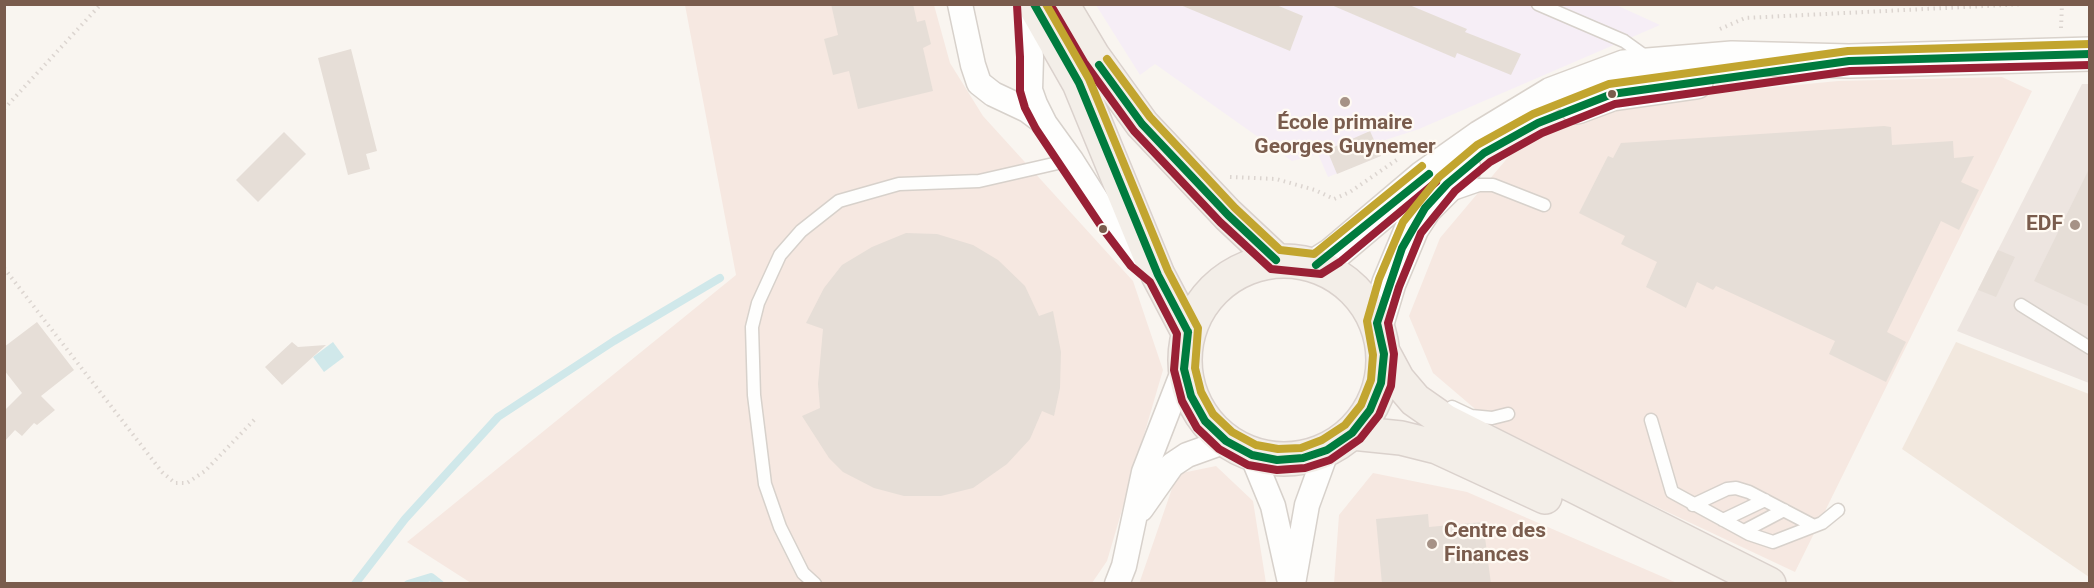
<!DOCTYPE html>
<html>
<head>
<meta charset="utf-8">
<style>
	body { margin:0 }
	#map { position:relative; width:2094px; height:588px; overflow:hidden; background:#f9f5f0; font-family:Roboto,sans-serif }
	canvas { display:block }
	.frame { position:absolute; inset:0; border:6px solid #7a5c4d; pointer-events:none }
</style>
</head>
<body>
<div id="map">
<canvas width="2094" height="588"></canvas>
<div class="frame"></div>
</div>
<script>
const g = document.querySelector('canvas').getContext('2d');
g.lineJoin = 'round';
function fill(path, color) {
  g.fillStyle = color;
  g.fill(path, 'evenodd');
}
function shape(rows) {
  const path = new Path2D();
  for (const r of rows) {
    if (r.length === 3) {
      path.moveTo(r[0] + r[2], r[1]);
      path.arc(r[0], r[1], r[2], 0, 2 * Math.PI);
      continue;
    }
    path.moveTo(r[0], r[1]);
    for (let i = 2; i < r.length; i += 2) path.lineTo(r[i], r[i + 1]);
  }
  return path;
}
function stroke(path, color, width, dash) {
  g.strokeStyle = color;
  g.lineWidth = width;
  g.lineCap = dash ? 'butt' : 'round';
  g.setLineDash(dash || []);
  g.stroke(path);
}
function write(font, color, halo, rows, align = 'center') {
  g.font = font + ' Roboto,sans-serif';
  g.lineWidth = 4.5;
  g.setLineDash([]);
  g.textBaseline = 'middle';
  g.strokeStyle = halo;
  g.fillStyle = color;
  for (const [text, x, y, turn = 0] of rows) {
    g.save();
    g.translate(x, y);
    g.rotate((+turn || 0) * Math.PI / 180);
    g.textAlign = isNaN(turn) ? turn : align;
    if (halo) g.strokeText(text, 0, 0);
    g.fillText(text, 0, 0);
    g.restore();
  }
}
const residential = shape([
	[1956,342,2089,394,2089,577,1902,449]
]);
const commercial = shape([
	[685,5,934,5,950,63,983,116,1133,281,1163,370,1107,561,1092,583,471,583,407,542,736,275],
	[2002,77,2032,91,1795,572,1508,437,1433,373,1409,316,1440,238,1515,149,1611,103,1838,81],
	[1216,466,1253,501,1266,583,1139,584,1177,474],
	[1373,473,1467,492,1677,583,1334,584,1339,515]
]);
const industrial = shape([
	[2082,84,2089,84,2089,383,1957,331]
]);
const education = shape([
	[1614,4,1660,25,1419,129,1376,143,1381,156,1328,177,1318,154,1292,161,1155,64,1140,75,1096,5]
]);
const water = shape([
	[333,342,344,357,324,372,313,357]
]);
const stream = shape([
	[355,584,405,519,498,417,614,341,720,278],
	[408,584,431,577,440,584]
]);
const building = shape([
	[831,4,913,4,917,22,925,20,931,44,923,48,933,91,858,109,849,71,833,75,824,39,838,35],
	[1178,4,1274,4,1303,16,1290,51],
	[1329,4,1407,4,1467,29,1465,32,1521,54,1511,75,1457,53,1455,58],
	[351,49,377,151,366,154,370,169,348,175,318,58],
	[1884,126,1891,127,1892,145,1953,141,1954,158,1974,156,1961,182,1979,190,1959,230,1941,221,1887,332,1906,342,1886,382,1829,354,1835,341,1716,286,1713,290,1697,282,1686,308,1646,287,1657,262,1621,244,1625,236,1579,213,1608,156,1613,158,1621,143],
	[1370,131,1381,156,1337,174,1327,150],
	[284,132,306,154,258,202,236,180],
	[2090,167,2090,307,2034,281],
	[906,233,937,234,973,245,998,260,1025,286,1039,316,1053,311,1061,352,1060,388,1054,416,1042,411,1030,439,1007,464,973,488,941,496,904,496,874,488,843,472,829,458,802,416,820,408,818,384,823,329,806,323,824,288,842,265,872,247],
	[1998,250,2015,257,1996,297,1978,290],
	[37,322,74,370,41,396,55,410,37,425,34,423,22,436,15,430,4,442,4,411,22,393,4,370,4,347],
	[292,342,298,347,326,345,282,385,265,367],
	[1428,514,1429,527,1483,522,1491,584,1382,584,1376,519]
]);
const path = shape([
	[2061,28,2062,4],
	[1720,29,1745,18,2025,4],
	[4,109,101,4],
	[1230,177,1276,179,1315,190,1334,199,1350,192,1398,159],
	[4,268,162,472,175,483,187,483,205,471,257,417]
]);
const lane = shape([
	[1538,4,1624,41,1649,59],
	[1453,194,1479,185,1493,185,1544,205],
	[2021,305,2090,348],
	[1452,407,1471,416,1492,418,1508,414],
	[1651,420,1672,492,1749,534,1773,542,1822,523,1838,510],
	[1693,505,1727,489,1736,488,1749,492,1814,526],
	[1723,520,1765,500],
	[1744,531,1784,510],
	[815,584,803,573,780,527,765,484,754,395,752,327,758,303,780,255,801,231,839,201,899,184,979,181,1071,160]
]);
const street = shape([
	[960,4,973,65,979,83,993,94,1027,110,1043,122],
	[1027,4,1031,57,1030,90,1035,104,1045,124,1071,160,1111,223,1139,259,1150,268],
	[1252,455,1273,506,1289,578],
	[1141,509,1172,465,1187,455,1226,441],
	[1117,584,1124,566,1144,472,1184,369],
	[1293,584,1307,505,1327,450]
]);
const secondary = shape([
	[1577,107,1612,94,1696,82],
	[1316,265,1333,254,1423,178,1481,137,1552,94,1624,67,1732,58,1849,61,2090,54],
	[1377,323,1389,283,1412,228,1425,208,1464,169]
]);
const primary = shape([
	[1034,4,1079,83,1158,275,1188,332],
	[1062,4,1093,56,1142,124,1228,215,1276,260],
	[1284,360,99],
	[1384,354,1398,380,1415,400,1445,421,1769,584],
	[1352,433,1401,438,1437,447,1545,497]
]);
const bus1 = shape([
	[1034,4,1079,83,1158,275,1188,332],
	[1099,65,1142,124,1228,215,1276,260],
	[1316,265,1429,174],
	[1188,332,1184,369,1191,396,1205,421,1226,441,1252,455,1277,460,1303,458,1327,450,1352,433,1370,410,1381,383,1384,354,1377,323,1402,248,1425,208,1447,184,1484,153,1538,123,1612,94,1849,61,2090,54]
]);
const bus2 = shape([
	[1017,5,1020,57,1020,91,1025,108,1036,129,1103,229,1131,266,1150,282,1177,334,1174,370,1182,401,1197,428,1219,449,1248,465,1277,470,1305,468,1330,460,1360,439,1379,415,1391,386,1394,354,1388,323,1399,287,1421,233,1455,191,1490,162,1542,133,1615,104,1850,71,2090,65],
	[1053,9,1084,62,1134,131,1220,222,1271,269,1321,274,1340,262,1436,182]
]);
const bus3 = shape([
	[1046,4,1089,79,1168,271,1198,328,1195,368,1201,392,1213,414,1232,432,1256,445,1278,449,1301,448,1322,440,1345,425,1361,405,1371,380,1373,355,1367,321,1379,279,1403,222,1439,177,1477,145,1533,114,1609,84,1848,51,2090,44],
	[1107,59,1150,117,1235,208,1280,250,1314,254,1422,166]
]);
const markers = [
	[1612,94,5,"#7a5c4d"],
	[1345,102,6,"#a69286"],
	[2075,225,6,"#a69286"],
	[1103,229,5,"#7a5c4d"],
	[1432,544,6,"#a69286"]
];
const poiNames = [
	["École primaire",1345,124],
	["Georges Guynemer",1345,148],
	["EDF",2063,225,"right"],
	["Centre des",1444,532,"left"],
	["Finances",1444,556,"left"]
];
fill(residential, '#f2e8de');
fill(commercial, '#f6e8e1');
fill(industrial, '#ede5e0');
fill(education, '#f6eef6');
fill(water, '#d0e8ea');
stroke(stream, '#d0e8ea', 8);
fill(building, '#e6ded7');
stroke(lane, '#d7d1cb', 15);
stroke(street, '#d7d1cb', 27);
stroke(secondary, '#d9d2cb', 36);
stroke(primary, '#dad1cc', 36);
stroke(path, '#dcd5d0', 4, [1.5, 4.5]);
stroke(lane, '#fefefd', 12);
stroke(street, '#fefefd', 24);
stroke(secondary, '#fefefd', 33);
stroke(primary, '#f3eee8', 33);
stroke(bus1, '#007b3e', 8);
stroke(bus2, '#992035', 8);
stroke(bus3, '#c2a52f', 8);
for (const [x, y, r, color] of markers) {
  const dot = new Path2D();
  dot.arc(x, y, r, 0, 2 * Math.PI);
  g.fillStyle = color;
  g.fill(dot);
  stroke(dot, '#fffaf3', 2);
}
write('bold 21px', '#7a5c4d', '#fffaf3', poiNames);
</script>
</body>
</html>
